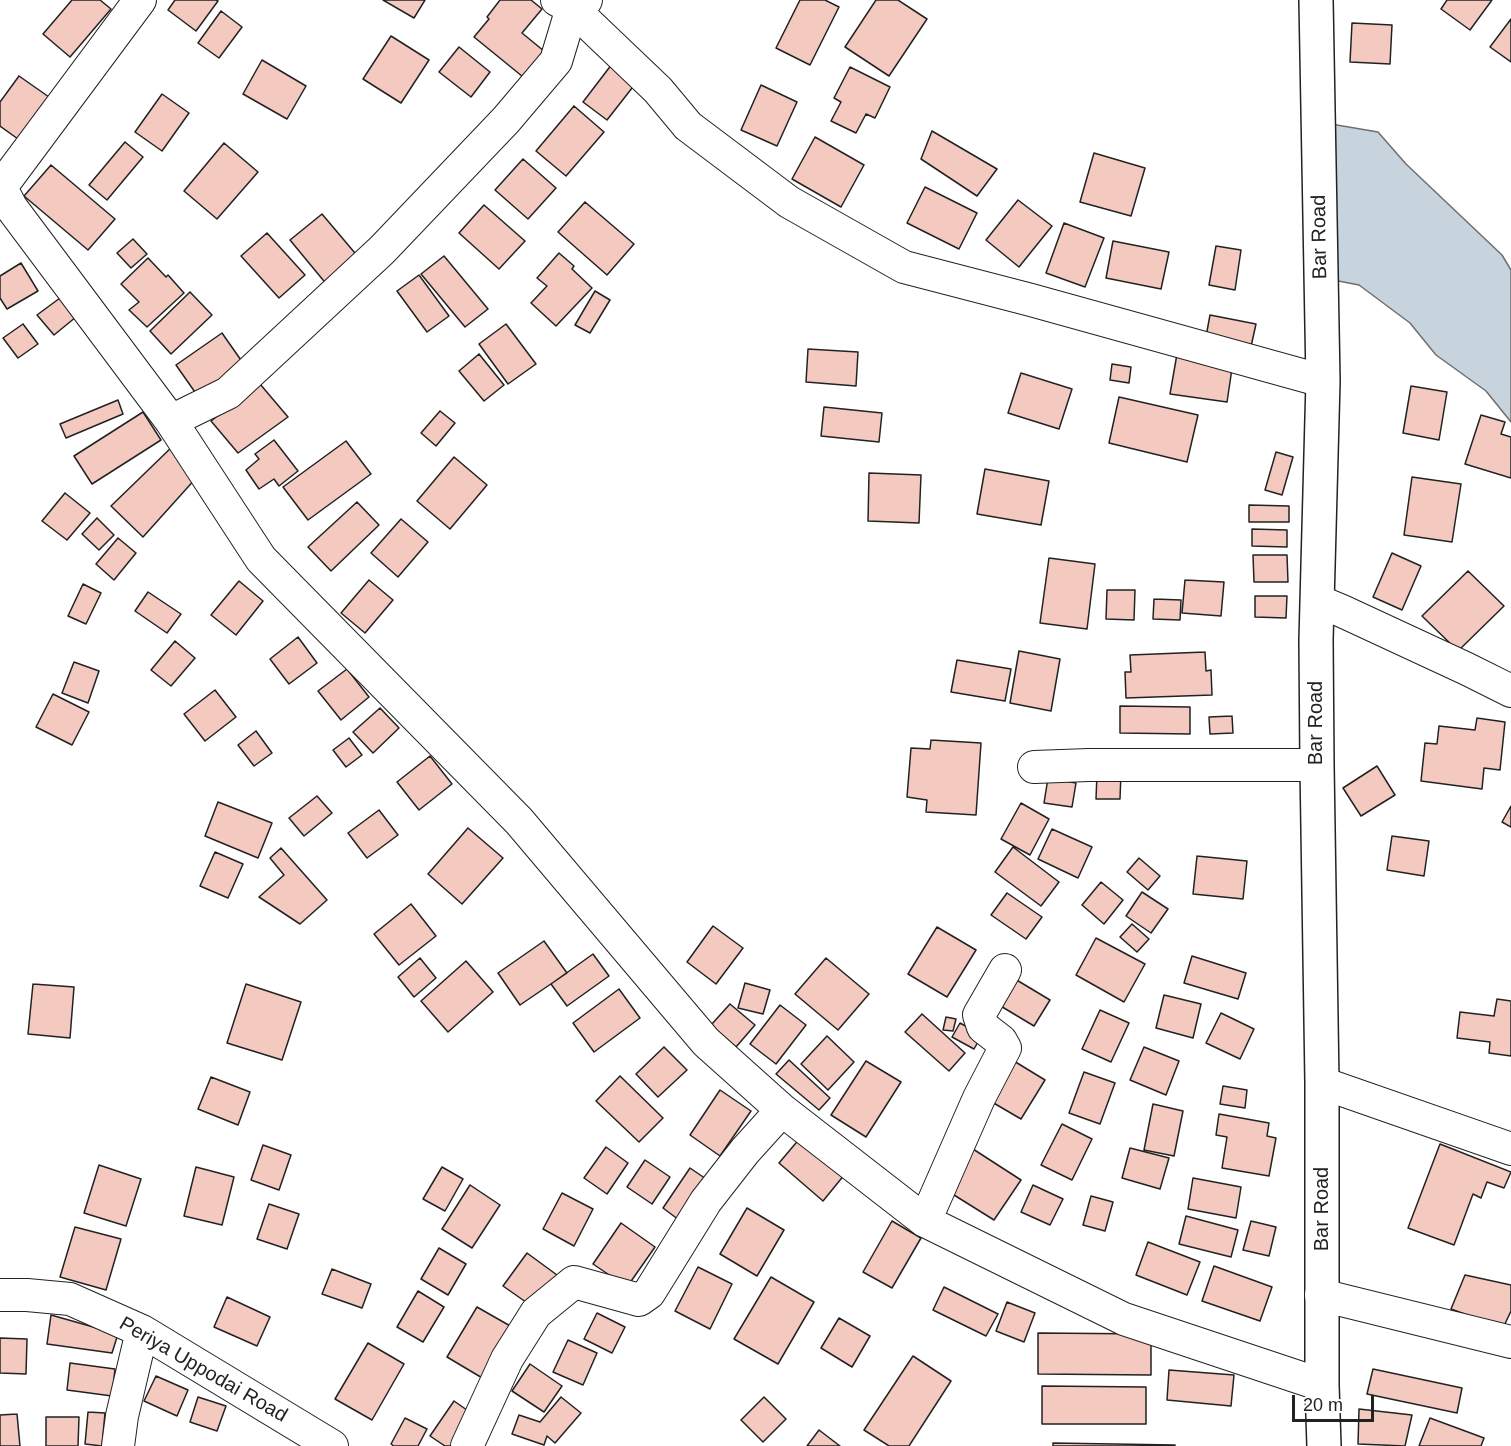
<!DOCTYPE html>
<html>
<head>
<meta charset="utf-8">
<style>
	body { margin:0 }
	#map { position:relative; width:1511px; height:1446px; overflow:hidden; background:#fff; font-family:Helvetica,sans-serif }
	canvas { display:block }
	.scale { position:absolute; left:1292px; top:1395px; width:82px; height:27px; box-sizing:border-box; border:3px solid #222; border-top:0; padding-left:8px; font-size:18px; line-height:21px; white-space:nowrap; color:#222; -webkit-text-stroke:4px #fff; paint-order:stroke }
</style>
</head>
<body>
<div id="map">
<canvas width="1511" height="1446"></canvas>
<div class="scale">20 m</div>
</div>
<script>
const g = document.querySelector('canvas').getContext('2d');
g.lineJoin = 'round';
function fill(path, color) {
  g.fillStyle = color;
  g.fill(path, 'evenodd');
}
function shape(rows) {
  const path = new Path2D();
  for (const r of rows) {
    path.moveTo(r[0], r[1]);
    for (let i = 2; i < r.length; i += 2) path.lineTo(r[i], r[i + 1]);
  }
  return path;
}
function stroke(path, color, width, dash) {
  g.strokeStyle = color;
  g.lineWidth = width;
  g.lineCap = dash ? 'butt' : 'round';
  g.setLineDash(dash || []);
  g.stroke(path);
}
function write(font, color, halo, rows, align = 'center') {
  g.font = font + ' Helvetica,sans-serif';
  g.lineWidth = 4.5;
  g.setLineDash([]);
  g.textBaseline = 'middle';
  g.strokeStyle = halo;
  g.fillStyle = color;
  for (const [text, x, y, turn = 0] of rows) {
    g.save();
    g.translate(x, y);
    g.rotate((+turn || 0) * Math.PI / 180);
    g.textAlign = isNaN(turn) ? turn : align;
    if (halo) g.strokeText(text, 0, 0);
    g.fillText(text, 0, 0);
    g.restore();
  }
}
const water = shape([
	[1331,124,1378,132,1406,164,1502,255,1511,270,1511,422,1486,391,1436,355,1410,323,1359,285,1328,279,1331,124]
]);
const building = shape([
	[72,0,100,0,111,9,70,57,43,34,72,0],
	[175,0,216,0,218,1,196,31,168,10,175,0],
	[383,0,425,0,414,18,383,0],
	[500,0,531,0,542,9,522,33,550,56,528,81,474,37,489,19,487,17,500,0],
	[800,0,825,0,839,7,810,65,776,48,800,0],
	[876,0,898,0,927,19,889,76,845,47,876,0],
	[1447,0,1492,0,1470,30,1441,9,1447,0],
	[221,11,242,27,219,58,198,43,221,11],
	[1511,19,1511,62,1490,47,1511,19],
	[1352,23,1392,25,1390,64,1350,62,1352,23],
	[391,36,429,60,401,103,363,79,391,36],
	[459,47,490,72,471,97,439,72,459,47],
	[262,60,306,86,287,119,243,94,262,60],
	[612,64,636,83,607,120,583,102,612,64],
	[850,67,890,87,875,118,866,114,856,133,831,121,841,102,834,98,850,67],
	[19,76,49,97,18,139,0,126,0,102,19,76],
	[761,85,797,102,777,146,741,130,761,85],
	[162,94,189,113,162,151,135,132,162,94],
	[574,106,604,132,566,176,536,151,574,106],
	[932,131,997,169,977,196,921,159,932,131],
	[815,137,864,165,841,207,792,179,815,137],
	[125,142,143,157,107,200,89,185,125,142],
	[224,143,258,172,217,219,184,191,224,143],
	[1094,153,1145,168,1131,216,1080,202,1094,153],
	[523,159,556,188,528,219,495,190,523,159],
	[51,165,115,219,88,250,24,196,51,165],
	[925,187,977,213,959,249,907,223,925,187],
	[1018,200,1052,226,1019,267,986,240,1018,200],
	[585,202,634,244,607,275,558,232,585,202],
	[484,205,525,241,499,269,459,233,484,205],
	[322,214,360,259,328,286,290,240,322,214],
	[1064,223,1104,238,1085,287,1046,273,1064,223],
	[267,233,305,275,279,298,241,256,267,233],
	[133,239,147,254,131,268,117,253,133,239],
	[1113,241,1169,252,1161,289,1106,278,1113,241],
	[1216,246,1241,250,1235,290,1209,285,1216,246],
	[559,253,574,266,572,269,592,288,556,326,531,303,547,286,537,278,559,253],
	[444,256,488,309,465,327,421,274,444,256],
	[148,258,166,277,168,275,184,293,147,327,129,310,139,302,121,284,148,258],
	[21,263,38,291,7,309,0,298,0,276,21,263],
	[419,275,449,316,427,332,397,291,419,275],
	[595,291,610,300,590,333,575,325,595,291],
	[190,292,212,315,171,354,150,331,190,292],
	[60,298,76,317,54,335,37,315,60,298],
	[1210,315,1256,324,1250,351,1205,342,1210,315],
	[23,324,38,344,18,358,3,338,23,324],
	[506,324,536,364,508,384,479,344,506,324],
	[222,333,243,363,197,395,176,365,222,333],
	[808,349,858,352,856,386,806,382,808,349],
	[479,354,504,385,484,401,459,371,479,354],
	[1177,354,1233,362,1227,402,1170,394,1177,354],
	[1112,364,1131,367,1129,383,1110,380,1112,364],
	[1021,373,1072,389,1059,429,1008,413,1021,373],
	[260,384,288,417,238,453,211,421,260,384],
	[1411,386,1447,392,1439,440,1403,433,1411,386],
	[1119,397,1198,415,1187,462,1109,443,1119,397],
	[118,400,123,414,66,438,60,424,118,400],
	[824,407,882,413,879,442,821,436,824,407],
	[440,411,455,423,436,446,421,433,440,411],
	[143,412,161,440,92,484,74,456,143,412],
	[1481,415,1505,422,1501,434,1511,437,1511,478,1465,464,1481,415],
	[274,440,298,471,279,486,274,479,259,489,246,470,259,459,255,454,274,440],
	[346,441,371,474,308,520,283,487,346,441],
	[175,444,197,477,143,537,111,506,175,444],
	[1276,452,1293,457,1282,495,1265,490,1276,452],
	[454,457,487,485,450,529,417,501,454,457],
	[985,469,1049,481,1041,525,977,514,985,469],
	[869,473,921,475,919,523,868,521,869,473],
	[1412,477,1461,484,1452,542,1404,535,1412,477],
	[65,493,90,513,67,540,42,521,65,493],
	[357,502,379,525,331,571,308,547,357,502],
	[1249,505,1289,506,1289,522,1249,522,1249,505],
	[97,518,114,535,99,550,82,534,97,518],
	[401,519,428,542,398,577,371,553,401,519],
	[1252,529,1287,530,1287,547,1252,546,1252,529],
	[118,538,136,553,114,580,96,564,118,538],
	[1392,553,1421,566,1402,610,1373,597,1392,553],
	[1253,555,1287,555,1288,582,1254,582,1253,555],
	[1049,558,1095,564,1087,629,1040,623,1049,558],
	[1468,571,1504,606,1458,651,1422,616,1468,571],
	[369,580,393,600,365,633,341,613,369,580],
	[1185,580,1224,582,1221,616,1182,613,1185,580],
	[239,581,263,601,236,635,211,615,239,581],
	[83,584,101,593,86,624,68,616,83,584],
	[1107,590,1135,590,1134,620,1106,619,1107,590],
	[148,592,181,614,167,633,135,611,148,592],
	[1255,596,1287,596,1286,618,1255,617,1255,596],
	[1154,599,1181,600,1180,620,1153,619,1154,599],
	[298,637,317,663,289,684,270,659,298,637],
	[175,641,195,658,171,686,151,670,175,641],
	[1019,651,1060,659,1051,711,1010,703,1019,651],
	[1205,652,1206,671,1211,670,1212,695,1126,698,1125,672,1131,672,1130,655,1205,652],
	[957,660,1011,669,1005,701,951,692,957,660],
	[74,662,99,671,88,703,62,693,74,662],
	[347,669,369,697,341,720,318,691,347,669],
	[215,690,236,717,205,741,184,714,215,690],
	[53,694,89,712,72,745,36,727,53,694],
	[1120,706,1190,707,1190,734,1120,733,1120,706],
	[380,708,399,728,373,753,353,732,380,708],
	[1232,716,1233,733,1210,734,1209,717,1232,716],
	[1477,718,1505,722,1500,770,1484,768,1482,789,1421,781,1425,743,1437,744,1439,726,1475,730,1477,718],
	[256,731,272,753,254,766,238,745,256,731],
	[349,738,362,755,346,767,333,750,349,738],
	[931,740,981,743,976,815,926,812,927,800,907,797,911,748,930,749,931,740],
	[430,756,452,784,419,810,397,782,430,756],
	[1377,766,1395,795,1361,816,1343,788,1377,766],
	[1097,773,1121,773,1120,799,1096,799,1097,773],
	[1048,778,1076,783,1072,807,1044,803,1048,778],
	[317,796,332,813,304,836,289,818,317,796],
	[218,802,272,823,258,858,205,836,218,802],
	[1021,803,1049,819,1030,855,1001,839,1021,803],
	[1511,806,1511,827,1502,822,1511,806],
	[379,810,398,835,367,858,348,833,379,810],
	[468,828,503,858,462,904,428,874,468,828],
	[1052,829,1092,847,1078,878,1038,859,1052,829],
	[1392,836,1429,841,1424,876,1387,870,1392,836],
	[1013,847,1059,882,1041,906,995,872,1013,847],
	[281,848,327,900,300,924,259,897,284,875,270,858,281,848],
	[215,852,243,864,228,898,200,886,215,852],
	[1197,856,1247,861,1243,899,1193,894,1197,856],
	[1139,858,1160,876,1148,890,1127,872,1139,858],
	[1101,882,1123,900,1104,924,1082,905,1101,882],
	[1142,892,1168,909,1151,933,1126,916,1142,892],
	[1007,893,1042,917,1026,939,991,915,1007,893],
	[411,904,436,936,399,965,374,934,411,904],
	[1132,924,1149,939,1137,952,1120,937,1132,924],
	[713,926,743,948,716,984,687,962,713,926],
	[937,927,976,950,947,997,908,974,937,927],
	[1096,938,1145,964,1124,1002,1076,975,1096,938],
	[544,941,567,973,520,1005,498,973,544,941],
	[593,954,609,976,567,1006,551,984,593,954],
	[1192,956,1246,973,1238,999,1184,983,1192,956],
	[420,958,436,978,414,997,398,977,420,958],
	[826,958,869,994,838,1030,795,994,826,958],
	[466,961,493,992,448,1032,421,1001,466,961],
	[1010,976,1050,1000,1034,1026,994,1002,1010,976],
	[745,983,770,990,763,1014,738,1008,745,983],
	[33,984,74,987,70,1038,28,1034,33,984],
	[246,984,301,1002,282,1060,227,1043,246,984],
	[619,989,640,1018,594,1052,573,1023,619,989],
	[1164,995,1201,1004,1193,1038,1156,1028,1164,995],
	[1497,999,1511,1001,1511,1056,1489,1053,1490,1042,1457,1038,1460,1012,1494,1016,1497,999],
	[730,1004,755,1025,736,1047,711,1025,730,1004],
	[780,1005,806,1025,776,1064,750,1044,780,1005],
	[1100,1010,1129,1023,1111,1062,1082,1049,1100,1010],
	[1221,1013,1254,1029,1240,1059,1206,1043,1221,1013],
	[922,1014,965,1053,949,1071,905,1032,922,1014],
	[946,1017,956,1019,953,1031,943,1030,946,1017],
	[960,1023,982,1035,974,1049,952,1037,960,1023],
	[827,1036,854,1062,828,1090,801,1064,827,1036],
	[664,1047,687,1070,658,1097,636,1074,664,1047],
	[1144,1047,1179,1061,1166,1095,1130,1080,1144,1047],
	[1009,1058,1045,1080,1021,1119,985,1098,1009,1058],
	[789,1060,830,1098,819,1110,776,1074,789,1060],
	[866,1061,901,1082,866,1137,831,1115,866,1061],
	[1084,1072,1115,1083,1100,1124,1069,1113,1084,1072],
	[620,1076,663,1118,639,1142,596,1101,620,1076],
	[211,1077,250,1092,238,1125,198,1109,211,1077],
	[1223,1086,1247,1090,1245,1108,1220,1104,1223,1086],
	[720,1090,751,1111,720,1156,690,1135,720,1090],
	[1153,1104,1183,1111,1174,1156,1144,1150,1153,1104],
	[1219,1114,1269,1123,1267,1136,1276,1138,1269,1176,1222,1168,1227,1137,1216,1135,1219,1114],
	[1062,1124,1092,1139,1072,1180,1041,1165,1062,1124],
	[801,1137,845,1174,823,1201,779,1163,801,1137],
	[1440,1144,1511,1172,1504,1188,1487,1182,1481,1198,1473,1194,1454,1245,1408,1228,1440,1144],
	[263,1145,291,1155,279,1190,251,1180,263,1145],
	[606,1147,628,1163,607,1194,584,1178,606,1147],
	[1130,1148,1169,1158,1160,1189,1122,1178,1130,1148],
	[973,1149,1021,1180,994,1220,946,1190,973,1149],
	[645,1160,670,1177,652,1204,627,1187,645,1160],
	[99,1165,141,1179,126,1226,84,1213,99,1165],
	[196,1167,234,1177,222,1225,184,1216,196,1167],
	[442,1167,463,1179,445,1211,423,1199,442,1167],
	[690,1168,712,1183,683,1223,663,1208,690,1168],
	[1193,1178,1241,1187,1236,1218,1188,1209,1193,1178],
	[470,1185,500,1205,472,1248,442,1229,470,1185],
	[1033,1185,1063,1199,1050,1225,1021,1212,1033,1185],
	[562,1193,593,1209,574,1246,543,1229,562,1193],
	[1091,1196,1113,1202,1105,1231,1083,1225,1091,1196],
	[269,1204,299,1214,287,1249,257,1239,269,1204],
	[747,1208,784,1230,757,1276,720,1254,747,1208],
	[1186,1216,1238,1230,1231,1257,1179,1244,1186,1216],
	[892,1221,921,1238,892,1288,863,1272,892,1221],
	[1251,1221,1276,1227,1269,1256,1243,1250,1251,1221],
	[621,1223,655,1247,627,1287,593,1264,621,1223],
	[75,1227,121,1239,106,1290,60,1277,75,1227],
	[1148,1242,1200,1262,1187,1295,1136,1275,1148,1242],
	[439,1248,466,1264,448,1295,421,1279,439,1248],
	[527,1253,557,1275,533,1307,503,1286,527,1253],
	[1214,1266,1272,1287,1260,1321,1202,1301,1214,1266],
	[698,1267,732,1284,710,1329,675,1311,698,1267],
	[332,1269,371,1284,362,1308,322,1294,332,1269],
	[1465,1275,1511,1285,1511,1311,1503,1328,1451,1309,1465,1275],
	[771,1277,814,1302,778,1364,734,1339,771,1277],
	[944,1287,998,1314,986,1336,933,1310,944,1287],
	[418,1291,444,1307,423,1342,397,1327,418,1291],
	[227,1297,270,1317,257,1346,214,1327,227,1297],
	[1007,1302,1035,1313,1024,1342,996,1331,1007,1302],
	[477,1307,519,1331,489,1382,447,1357,477,1307],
	[597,1313,625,1327,612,1353,584,1339,597,1313],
	[51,1315,118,1334,112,1353,47,1344,51,1315],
	[839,1318,870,1336,852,1367,821,1348,839,1318],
	[1038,1333,1151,1334,1151,1375,1038,1374,1038,1333],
	[0,1338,27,1339,26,1374,0,1373,0,1338],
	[568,1340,597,1353,583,1385,553,1372,568,1340],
	[368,1343,404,1364,372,1420,335,1399,368,1343],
	[913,1356,951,1381,909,1446,889,1446,864,1430,913,1356],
	[70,1363,115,1369,112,1396,67,1390,70,1363],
	[530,1364,562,1386,544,1412,512,1391,530,1364],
	[1373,1369,1462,1388,1457,1413,1367,1394,1373,1369],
	[1169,1370,1234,1375,1231,1406,1167,1400,1169,1370],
	[156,1376,188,1390,177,1416,144,1401,156,1376],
	[1042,1386,1146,1387,1146,1424,1042,1424,1042,1386],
	[198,1397,226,1406,217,1431,190,1422,198,1397],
	[561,1397,581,1413,555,1443,547,1436,544,1445,512,1434,519,1415,540,1422,561,1397],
	[764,1397,786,1419,763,1442,741,1420,764,1397],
	[454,1401,477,1417,457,1446,445,1446,430,1436,454,1401],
	[1359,1409,1412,1415,1405,1446,1358,1444,1359,1409],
	[88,1412,105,1413,102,1446,85,1444,88,1412],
	[17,1414,20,1446,0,1446,0,1415,17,1414],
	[46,1417,79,1417,78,1446,46,1446,46,1417],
	[405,1418,427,1429,418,1446,394,1446,391,1444,405,1418],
	[1430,1418,1484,1438,1481,1446,1419,1446,1430,1418],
	[819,1430,840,1446,807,1446,819,1430],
	[1053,1443,1175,1445,1175,1446,1053,1446,1053,1443]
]);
const minor = shape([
	[557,0,572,8,658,90,688,126,789,202,904,267,1031,300,1323,381],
	[586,0,572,8,556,61,506,120,382,250,228,393,171,421,261,559,519,821,706,1042,782,1110,925,1221,1124,1319,1322,1385],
	[0,186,11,207,171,421],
	[1,187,140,0],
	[1318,601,1342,611,1467,669,1511,691],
	[1034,767,1089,765,1317,765],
	[1322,1083,1511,1149],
	[925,1221,979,1098,1005,1048,1001,1041,983,1027,979,1015,1005,970],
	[0,1295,27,1295,70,1299,142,1331,332,1446],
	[1321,1295,1511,1342],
	[118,1446,122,1416,142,1331],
	[467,1446,507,1359,536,1313,574,1282,639,1300,649,1293,706,1201,745,1151,782,1110]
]);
const major = shape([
	[1316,0,1323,381,1316,640,1317,765,1322,1083,1322,1385,1324,1446]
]);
const streetNames = [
	["Bar Road",1320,237,-91],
	["Bar Road",1316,723,-90],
	["Bar Road",1322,1209,-90],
	["Periya Uppodai Road",203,1370,30]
];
fill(water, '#c7d3dd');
stroke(water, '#6f6f6f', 1.5);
fill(building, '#f3c9c0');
stroke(building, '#222', 1.5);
stroke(minor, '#222', 34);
stroke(major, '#222', 36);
stroke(minor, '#fff', 32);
stroke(major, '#fff', 33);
write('20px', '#222', '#fff', streetNames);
</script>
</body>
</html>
